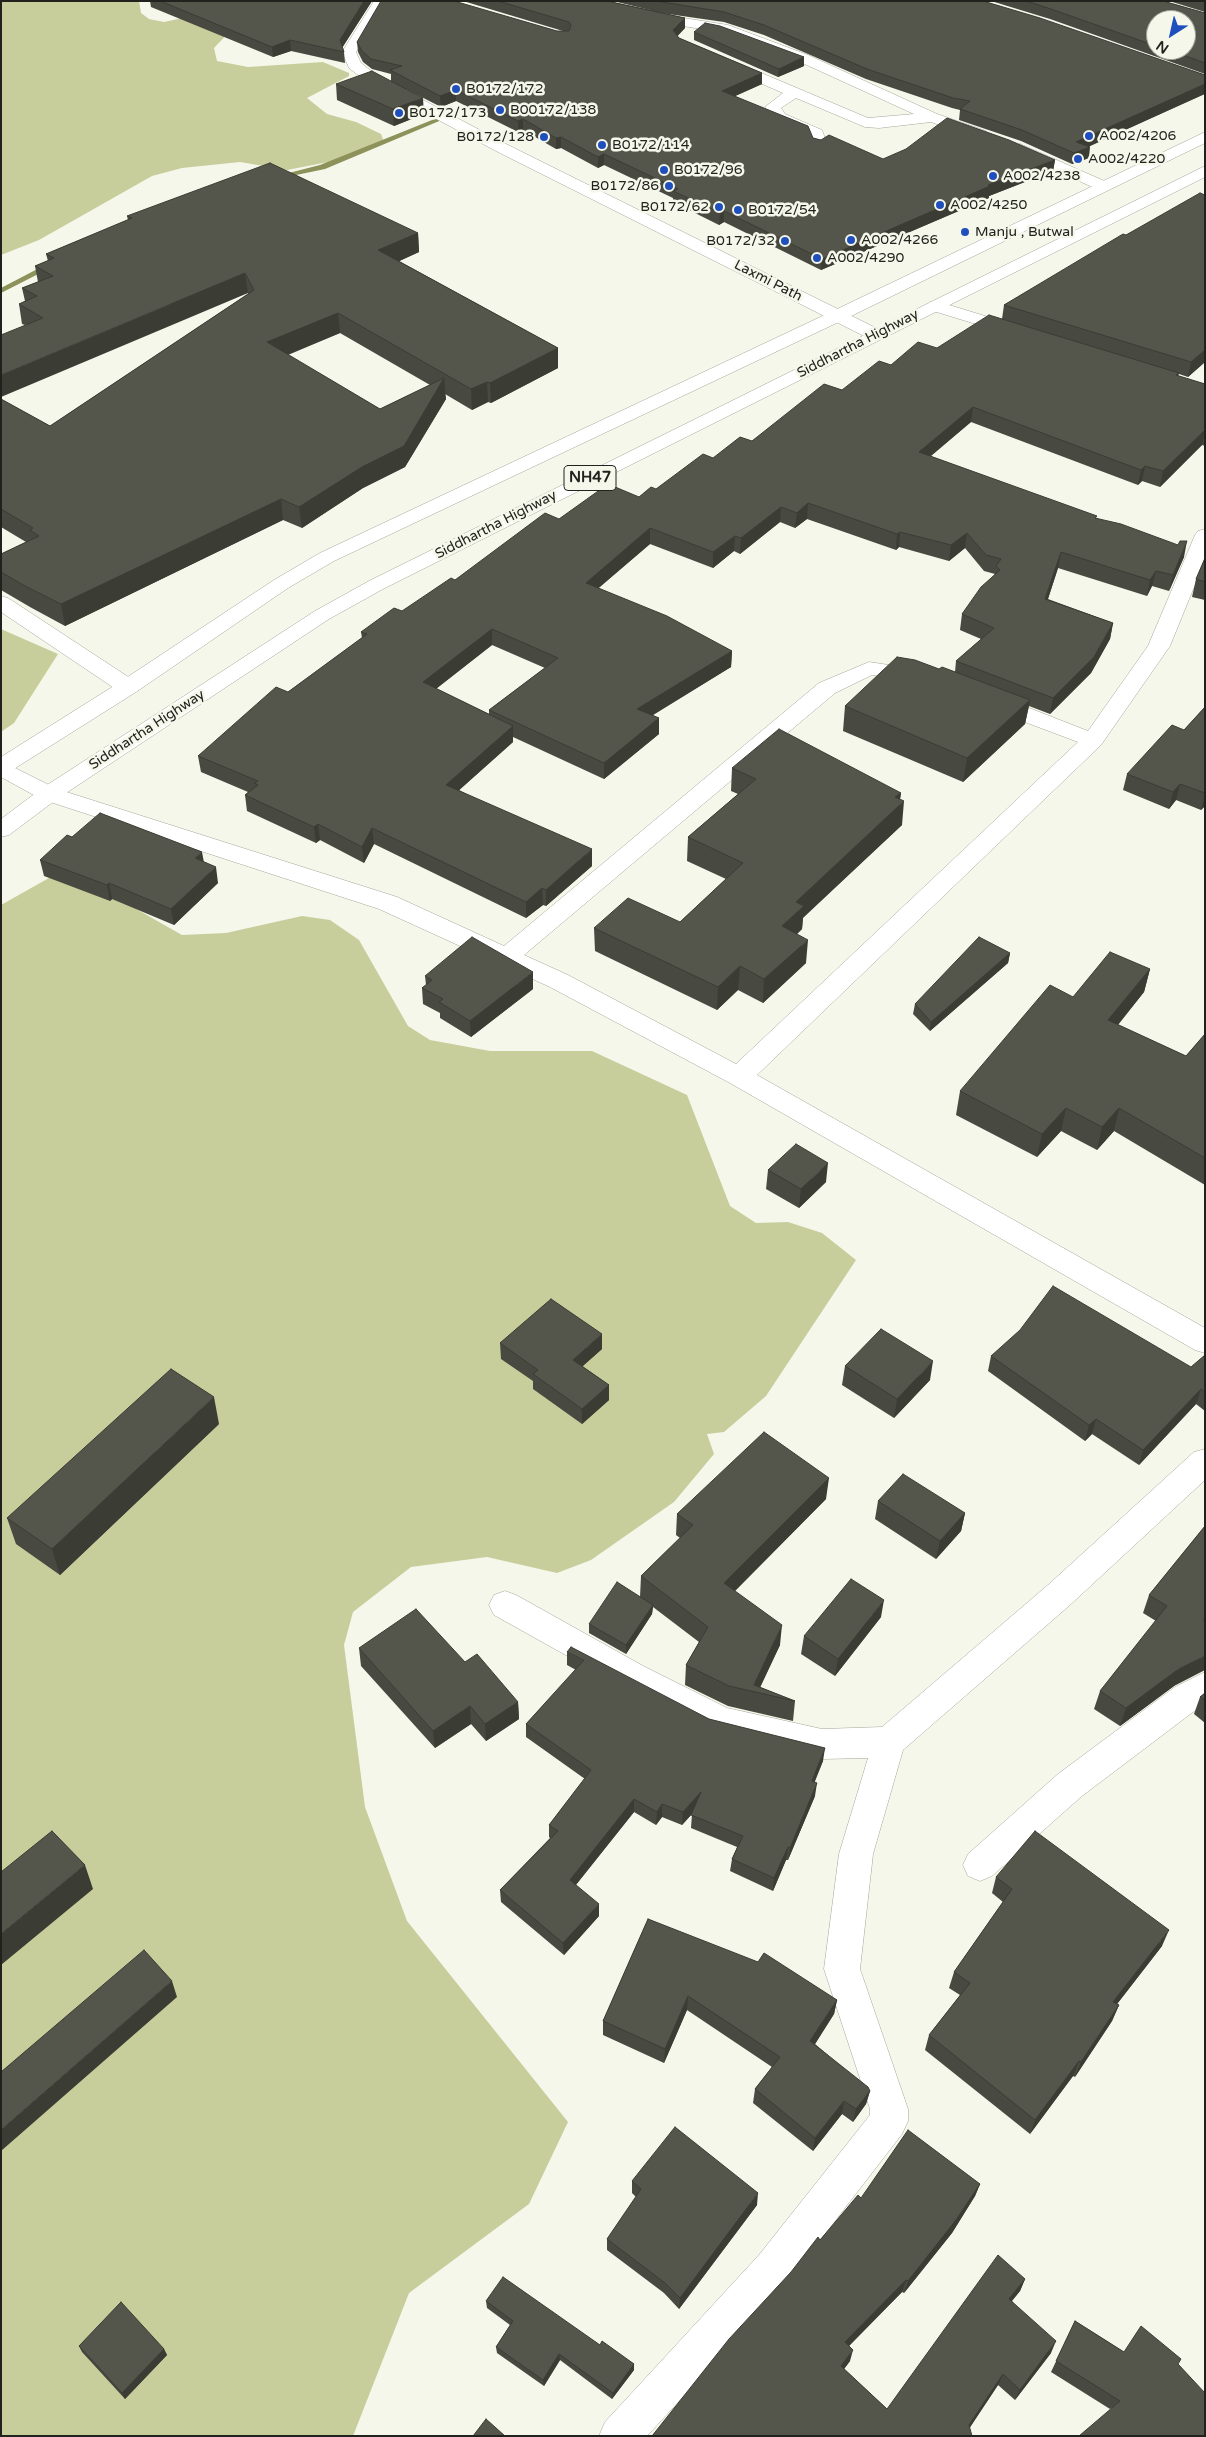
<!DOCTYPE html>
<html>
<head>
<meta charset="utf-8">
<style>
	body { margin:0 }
	#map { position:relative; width:1206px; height:2437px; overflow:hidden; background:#f5f7ea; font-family:"Varela Round",sans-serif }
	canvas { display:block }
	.frame { position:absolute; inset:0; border:2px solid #21221d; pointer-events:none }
	.north { position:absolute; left:1146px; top:10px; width:50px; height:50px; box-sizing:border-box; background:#f5f7ea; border:1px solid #a0a298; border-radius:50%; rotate:215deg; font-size:14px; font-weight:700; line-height:20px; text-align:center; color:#21221d }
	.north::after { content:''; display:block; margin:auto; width:18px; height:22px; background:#1e4fbc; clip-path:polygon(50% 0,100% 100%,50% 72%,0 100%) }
</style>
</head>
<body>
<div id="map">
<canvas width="1206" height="2437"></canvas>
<div class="frame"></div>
<div class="north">N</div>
</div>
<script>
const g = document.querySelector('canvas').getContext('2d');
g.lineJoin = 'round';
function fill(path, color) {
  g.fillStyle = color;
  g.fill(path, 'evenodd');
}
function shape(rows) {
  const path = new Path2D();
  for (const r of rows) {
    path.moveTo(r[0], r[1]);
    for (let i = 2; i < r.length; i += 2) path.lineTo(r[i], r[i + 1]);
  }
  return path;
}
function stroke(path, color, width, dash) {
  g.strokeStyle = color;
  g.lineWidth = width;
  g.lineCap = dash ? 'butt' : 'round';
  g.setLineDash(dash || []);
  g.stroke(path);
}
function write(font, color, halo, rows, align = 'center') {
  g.font = font + ' "Varela Round",sans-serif';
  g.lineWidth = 5;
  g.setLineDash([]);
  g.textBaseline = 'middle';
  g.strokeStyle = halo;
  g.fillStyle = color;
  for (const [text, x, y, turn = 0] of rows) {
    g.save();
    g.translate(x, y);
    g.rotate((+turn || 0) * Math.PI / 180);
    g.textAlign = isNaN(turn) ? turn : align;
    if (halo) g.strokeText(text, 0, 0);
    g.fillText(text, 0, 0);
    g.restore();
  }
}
const green = shape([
	[1,1,139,1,141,13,149,19,164,22,196,15,237,24,214,48,217,61,248,67,323,62,349,73,349,76,307,98,327,114,356,122,381,134,384,142,349,158,287,170,240,162,182,168,152,176,39,240,1,255],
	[1,629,58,654,14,723,1,732],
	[56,874,94,885,182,935,226,933,302,916,330,920,359,940,408,1026,430,1040,490,1051,592,1051,687,1095,730,1206,756,1223,788,1222,822,1233,856,1260,766,1396,724,1432,707,1434,714,1454,674,1502,591,1560,557,1573,487,1557,411,1567,353,1612,344,1645,365,1807,407,1921,568,2122,529,2204,409,2293,353,2436,1,2436,1,905]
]);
const stream = shape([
	[442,116,446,118,444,119,325,169,277,179,273,177,320,165,442,116],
	[47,264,54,266,1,293,1,288,47,264]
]);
const street = shape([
	[374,1,388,1,356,52,361,63,376,75,508,145,882,331,885,335,882,339,876,340,870,339,496,151,366,81,349,68,342,52,374,1],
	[577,1,604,1,658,14,728,25,808,55,937,114,986,131,988,134,980,139,931,122,879,128,865,127,796,98,781,108,785,114,822,130,827,144,819,149,813,147,809,136,775,120,765,107,783,93,723,67,721,64,723,61,733,61,868,118,914,114,798,61,720,32,658,22,579,4,577,1],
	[1020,144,1109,183,1111,186,1109,189,1097,189,1014,152,1012,149,1014,146,1020,144],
	[936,301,1021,327,1024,331,1021,335,1015,336,930,310,927,306,930,302,936,301],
	[1205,529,1205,560,1170,646,1101,745,757,1075,1205,1328,1205,1353,1195,1350,730,1083,550,987,379,909,41,799,1,777,1,761,57,789,397,897,504,946,819,683,869,662,928,671,931,676,928,681,920,682,872,675,835,693,524,955,568,975,736,1064,1078,742,985,707,982,702,985,697,993,695,1001,697,1088,731,1148,646,1195,535,1198,531,1205,529],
	[1,596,8,598,136,682,139,687,136,692,128,694,120,692,1,612,1,596],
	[1205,1449,1205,1480,1070,1605,903,1750,873,1854,860,1969,908,2109,908,2121,902,2134,787,2283,647,2436,599,2436,605,2422,759,2255,870,2115,870,2109,824,1969,839,1854,868,1758,822,1759,709,1731,623,1687,494,1615,489,1605,494,1595,505,1591,516,1595,645,1667,727,1708,822,1729,882,1727,1048,1585,1194,1452,1205,1449],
	[1205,1672,1205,1703,1082,1796,992,1876,980,1881,968,1876,963,1865,968,1854,1058,1774,1175,1687,1205,1672]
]);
const highway = shape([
	[1205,132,1205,143,843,320,334,561,288,588,136,692,9,772,1,774,1,757,120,682,274,580,320,553,831,312,1205,132],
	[1205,166,1205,177,383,589,329,619,57,799,9,835,1,837,1,819,41,789,315,611,369,581,1205,166]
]);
const wall = shape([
	[150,1,372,1,342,48,344,52,345,63,291,51,273,57,151,7],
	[463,1,607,1,654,11,613,1,983,1,1205,75,1205,94,1089,146,1089,158,1072,164,1021,141,959,120,960,110,952,108,866,79,764,35,724,22,661,13,685,18,685,28,677,36,679,38,762,73,762,84,735,96,813,138,883,159,1055,160,1053,171,989,196,989,198,821,270,724,222,719,225,673,202,673,198,604,165,598,168,561,148,556,149,523,130,518,132,456,101,441,107,406,89,424,114,394,126,337,100,336,84,391,81,391,74,372,69,363,62,358,52,357,42,563,31],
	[991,1,1163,1,1205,13,1205,74,1050,19],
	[1156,20,1186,50,1156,50],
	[1169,1,1205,1,1205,12],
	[694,32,804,57,804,66,778,77,694,40],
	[1205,195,1205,362,1188,377,1179,374,1178,376,1205,384,1205,446,1202,445,1160,487,1142,481,1138,485,971,422,930,456,1097,518,1184,557,1169,591,1152,586,1147,596,1058,568,1048,599,1113,623,1110,639,1091,673,1050,714,1029,706,1025,724,963,782,843,731,845,706,939,669,955,672,956,661,981,639,960,630,962,614,995,574,984,571,965,548,949,561,899,547,896,550,807,519,795,528,780,522,740,554,734,551,713,568,650,544,598,588,732,651,731,667,652,715,659,718,659,734,604,779,513,737,513,742,459,790,592,866,546,906,543,905,526,918,374,844,364,863,320,840,316,843,247,811,245,795,248,792,201,772,198,756,288,692,362,638,361,632,402,611,559,519,639,497,656,489,713,458,752,441,842,390,891,365,937,348,1002,319,1004,305,1126,235],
	[492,645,545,668,489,710,489,714,436,689],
	[127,216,418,233,419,252,399,261,558,348,558,368,491,403,488,402,472,410,445,394,446,399,405,467,363,488,302,528,283,520,65,626,30,607,1,590,1,554,26,542,1,527,1,399,50,426,248,294,248,293,25,325,22,324,19,304,25,301,22,288,38,282,35,266,48,261,46,254,128,220],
	[340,333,430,385,380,409,288,355],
	[1205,558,1205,600,1192,597,1196,579],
	[1205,707,1205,806,1201,810,1176,800,1169,809,1123,790,1127,774,1184,730],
	[732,768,901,793,900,799,902,825,803,917,802,929,797,934,806,963,763,1003,738,990,717,1010,595,951,594,928,680,922,726,879,687,861,688,837,738,794,731,791],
	[72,837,204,862,218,883,174,925,112,899,110,901,44,876,40,860],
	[1010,953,1008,963,930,1031,913,1014,915,1004],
	[1150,969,1144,992,1118,1025,1186,1056,1205,1034,1205,1185,1114,1131,1097,1150,1061,1131,1037,1157,956,1115,960,1091,1073,997],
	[425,976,533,989,471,1037,440,1018,440,1013,423,1004,422,988,426,985],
	[768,1170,826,1182,799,1208,766,1189],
	[500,1343,602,1349,582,1366,609,1385,609,1400,582,1424,533,1389,533,1381,501,1359],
	[1205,1355,1205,1411,1196,1404,1139,1465,1092,1434,1085,1441,988,1371,991,1356,1191,1367],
	[845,1366,930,1380,894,1418,842,1385],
	[219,1424,60,1575,16,1544,7,1518],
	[826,1499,735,1591,780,1645,760,1687,795,1701,793,1721,728,1706,685,1685,686,1665,699,1642,653,1607,652,1614,626,1654,589,1633,589,1624,640,1597,641,1576,680,1538,676,1535,677,1514],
	[878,1501,965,1513,961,1531,936,1559,875,1519],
	[1205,1526,1174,1686,1120,1726,1094,1709,1100,1691,1156,1621,1143,1613,1149,1595],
	[881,1617,835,1676,801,1654,804,1636],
	[359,1648,518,1702,519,1719,486,1741,471,1724,435,1748,361,1666],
	[567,1652,709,1719,823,1761,814,1782,815,1796,788,1860,786,1860,773,1891,730,1871,732,1859,737,1847,691,1828,692,1814,682,1825,662,1817,656,1825,634,1812,576,1885,599,1916,564,1955,501,1902,500,1890,550,1838,549,1837,549,1825,585,1779,526,1737,526,1724,576,1670,567,1665],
	[1205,1693,1205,1723,1194,1714,1200,1697],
	[996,1877,1162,1946,1117,2004,1119,2005,1112,2021,1075,2077,1073,2076,1030,2134,925,2050,929,2035,960,1995,949,1988,954,1972,1003,1902,992,1893],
	[648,1919,837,2000,834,2014,815,2044,870,2091,866,2104,853,2122,842,2114,813,2151,753,2103,755,2089,772,2067,687,2010,664,2063,603,2035,603,2021],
	[632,2181,757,2205,679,2309,664,2293,607,2250,607,2239,636,2197,632,2193],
	[980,2184,975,2196,952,2233,904,2293,902,2292,849,2346,850,2361,844,2369,887,2409,1025,2279,1020,2291,1012,2301,1051,2353,1015,2400,998,2385,970,2427,652,2436,820,2240,861,2198],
	[486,2301,600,2345,634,2364,634,2370,612,2399,560,2360,544,2386,497,2353,496,2347,510,2325,487,2308],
	[1075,2321,1124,2352,1178,2364,1110,2409,1051,2372],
	[79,2346,164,2349,167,2355,125,2399,82,2352]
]);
const shadedWall = shape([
	[364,1,372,1,340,51,340,40],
	[685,18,685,28,673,41,673,30],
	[290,40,291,51,273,57,272,47],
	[804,57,804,66,778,77,779,69],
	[762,73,762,84,722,102,722,91],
	[1205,84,1204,94,1075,153,1076,142],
	[456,90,456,101,441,107,440,96],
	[423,98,424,114,394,126,393,109],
	[523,119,523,130,518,132,518,121],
	[561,137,561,148,556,149,556,138],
	[1090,147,1089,158,1072,164,1074,153],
	[604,154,604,165,598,168,598,157],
	[1055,160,1053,171,989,196,989,198,821,270,822,259,988,185],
	[724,211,724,222,719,225,720,213],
	[418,233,419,252,380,270,378,250],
	[245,273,248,293,1,397,1,375],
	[338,313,340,333,269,362,267,342],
	[558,348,558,368,491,403,490,383],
	[1205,350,1205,362,1188,377,1191,362],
	[444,378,446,399,405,467,363,488,302,528,299,507],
	[487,382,488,402,472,410,471,389],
	[973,407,971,422,917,468,919,452],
	[1205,430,1202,445,1160,487,1163,471],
	[1145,466,1142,481,1138,485,1141,470],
	[281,499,283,520,65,626,61,604],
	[808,503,807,519,795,528,797,513],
	[781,507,780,522,740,554,741,538],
	[650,528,650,544,586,599,586,583],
	[900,532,899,547,896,550,897,534],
	[967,533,965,548,949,561,951,545],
	[735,536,734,551,713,568,713,552],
	[1187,541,1184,557,1169,591,1173,575],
	[1061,552,1058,568,1043,614,1045,599],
	[1156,571,1152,586,1147,596,1150,580],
	[1113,623,1110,639,1091,673,1050,714,1053,698],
	[492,629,492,645,424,698,423,682],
	[732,651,731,667,637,725,637,709],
	[1030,700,1025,724,963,782,967,758],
	[659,718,659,734,604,779,604,763],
	[513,726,513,742,447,801,446,785],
	[1180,784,1176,800,1169,809,1173,792],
	[901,793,899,806,904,801,902,825,803,918,802,929,780,950,782,926,796,902,895,797],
	[1205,795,1205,806,1201,810],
	[318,824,320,840,316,843,314,827],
	[372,828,374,844,364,863,362,847],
	[592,849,592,866,546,906,546,890],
	[202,852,205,868,195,858],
	[216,867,218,883,174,925,171,909],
	[109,883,112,899,110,901,107,885],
	[542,888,543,905,526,918,526,902],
	[808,940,806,963,763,1003,764,979],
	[1010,953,1008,963,930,1031,931,1022],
	[740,966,738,990,717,1010,718,987],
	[1150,969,1144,992,1103,1043,1108,1020],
	[533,972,533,989,471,1037,470,1021],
	[1066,1108,1061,1131,1037,1157,1042,1134],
	[1119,1108,1114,1131,1097,1150,1102,1127],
	[828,1163,826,1182,799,1208,801,1189],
	[602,1334,602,1349,573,1375,573,1360],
	[933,1361,930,1380,894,1418,897,1399],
	[609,1385,609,1400,582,1424,582,1409],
	[1201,1389,1196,1404,1139,1465,1143,1450],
	[214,1397,219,1424,60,1575,52,1549],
	[1096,1419,1092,1434,1085,1441,1089,1425],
	[829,1478,826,1499,723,1603,724,1583],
	[965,1513,961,1531,936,1559,940,1541],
	[884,1600,881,1617,835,1676,838,1659],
	[653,1605,652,1614,626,1654,626,1645],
	[782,1625,780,1645,758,1692,754,1685],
	[1205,1656,1205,1670,1174,1686,1120,1726,1126,1708,1180,1668],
	[518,1702,519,1719,486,1741,485,1724],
	[470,1706,471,1724,435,1748,433,1731],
	[825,1748,823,1761,810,1794,812,1781],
	[817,1783,815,1796,788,1860,790,1848],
	[701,1792,700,1805,682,1825,683,1812],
	[634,1799,634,1812,570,1892,570,1880],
	[662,1804,662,1817,656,1825,657,1812],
	[788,1847,786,1860,773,1891,774,1878],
	[85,1865,93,1889,1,1965,1,1934],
	[599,1904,599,1916,564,1955,563,1943],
	[1169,1930,1162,1946,1107,2017,1113,2002],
	[172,1981,177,1997,1,2151,1,2130],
	[688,1996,687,2010,664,2063,665,2049],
	[837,2000,834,2014,808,2055,810,2041],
	[1119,2005,1112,2021,1075,2077,1081,2062],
	[1079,2061,1073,2076,1030,2134,1035,2120],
	[870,2091,866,2104,853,2122,856,2109],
	[844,2101,842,2114,813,2151,815,2138],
	[980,2184,975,2196,952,2233,904,2293,908,2281],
	[758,2193,757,2205,679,2309,680,2298],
	[1025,2279,1020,2291,1004,2310,1009,2299],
	[906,2280,902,2292,842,2353,845,2342],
	[1056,2341,1051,2353,1015,2400,1020,2390],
	[164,2349,167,2355,125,2399,122,2393],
	[853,2350,850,2361,838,2377,841,2366],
	[559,2354,560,2360,544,2386,543,2380],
	[634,2364,634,2370,612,2399,613,2393],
	[1003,2374,998,2385,965,2435,969,2425]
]);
const building = shape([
	[160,1,364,1,340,40,344,52,290,40,272,47,160,1],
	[381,1,454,1,557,31,569,31,571,25,569,22,498,1,607,1,685,18,673,30,679,38,762,73,722,91,808,126,813,138,821,140,829,135,883,159,906,149,947,118,1009,140,1055,160,988,185,990,186,822,259,724,211,720,213,673,191,678,189,604,154,598,157,561,137,556,138,523,119,518,121,456,90,440,96,390,70,402,66,371,59,362,51,357,42,381,1],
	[656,1,983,1,1040,18,1205,75,1205,84,1076,142,1090,147,1074,153,1022,130,960,109,970,101,953,98,867,69,764,25,724,12,656,1],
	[1026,1,1163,1,1205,13,1205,63,1169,50,1186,50,1186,20,1156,20,1156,46,1051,9,1026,1],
	[705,23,720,26,804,57,779,69,694,32,705,23],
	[372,71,423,98,393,109,336,84,372,71],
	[270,163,418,233,378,250,558,348,490,383,487,382,471,389,338,313,267,342,380,409,444,378,404,446,362,467,299,507,281,499,61,604,25,586,1,572,1,554,39,536,30,530,33,528,1,509,1,399,50,426,254,290,245,273,1,375,1,335,43,318,19,304,37,296,22,288,53,276,35,266,54,258,46,254,132,218,127,216,270,163],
	[1200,193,1205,195,1205,350,1191,362,1004,305,1123,234,1126,235,1200,193],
	[989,315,1179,373,1176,375,1205,384,1205,430,1163,471,1145,466,1141,470,973,407,919,452,1097,516,1095,518,1121,524,1178,545,1180,541,1187,541,1173,575,1156,571,1150,580,1061,552,1045,599,1113,623,1094,657,1053,698,956,661,994,628,962,614,981,587,1000,570,996,566,1001,559,986,555,967,533,951,545,900,532,897,534,808,503,797,513,781,507,741,538,735,536,713,552,650,528,586,583,667,616,732,651,637,709,659,718,604,763,489,710,558,658,492,629,423,682,513,726,446,785,592,849,546,890,542,888,526,902,372,828,362,847,318,824,314,827,245,795,258,785,254,783,258,781,198,756,276,687,288,692,367,634,361,632,394,608,402,611,451,578,455,580,545,513,559,519,608,484,639,497,651,487,656,489,703,454,713,458,740,437,752,441,824,384,842,390,879,361,891,365,918,342,937,348,989,315],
	[1205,558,1205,582,1196,579,1205,558],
	[897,657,915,660,939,669,942,667,1030,700,967,758,845,706,897,657],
	[1205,707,1205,793,1180,784,1173,792,1127,774,1172,725,1184,730,1205,707],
	[779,729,901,793,895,797,904,801,796,902,804,906,782,926,808,940,764,979,740,966,718,987,594,928,628,898,680,922,743,863,688,837,756,779,732,768,779,729],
	[100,813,202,852,195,858,216,867,171,909,109,883,107,885,40,860,67,835,72,837,100,813],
	[472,937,533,972,470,1021,439,1002,443,999,422,988,432,980,425,976,472,937],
	[979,937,1010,953,931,1022,915,1004,979,937],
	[1110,952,1150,969,1108,1020,1186,1056,1205,1034,1205,1158,1119,1108,1102,1127,1066,1108,1042,1134,960,1091,1050,985,1073,997,1110,952],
	[796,1144,828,1163,801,1189,768,1170,796,1144],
	[1053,1286,1191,1367,1205,1355,1205,1392,1201,1389,1143,1450,1096,1419,1089,1425,991,1356,1020,1330,1053,1286],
	[551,1299,602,1334,573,1360,609,1385,582,1409,533,1374,538,1370,500,1343,551,1299],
	[881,1329,933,1361,897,1399,845,1366,881,1329],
	[171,1369,214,1397,52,1549,7,1518,171,1369],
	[764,1432,829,1478,724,1583,782,1625,754,1685,795,1701,729,1686,686,1665,708,1627,641,1576,693,1525,677,1514,764,1432],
	[903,1474,965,1513,940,1541,878,1501,903,1474],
	[1205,1526,1205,1617,1203,1620,1205,1621,1205,1656,1180,1668,1126,1708,1100,1691,1167,1606,1149,1595,1205,1526],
	[851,1579,884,1600,838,1659,804,1636,851,1579],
	[617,1582,653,1605,626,1645,589,1624,617,1582],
	[416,1609,465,1662,477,1654,518,1702,485,1724,470,1706,433,1731,359,1648,416,1609],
	[571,1647,709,1719,825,1748,812,1781,817,1783,790,1848,788,1847,774,1878,732,1859,743,1836,691,1815,701,1792,683,1812,662,1804,657,1812,634,1799,570,1880,599,1904,563,1943,500,1890,558,1831,549,1825,591,1770,526,1724,584,1660,567,1652,571,1647],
	[1205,1693,1205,1700,1200,1697,1205,1693],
	[52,1831,85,1865,1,1934,1,1872,52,1831],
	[1035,1831,1169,1930,1113,2002,1119,2005,1081,2062,1079,2061,1035,2120,929,2035,970,1983,954,1972,1012,1889,996,1877,1035,1831],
	[648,1919,758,1962,764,1953,837,2000,810,2041,868,2087,870,2091,856,2109,844,2101,815,2138,755,2089,780,2057,688,1996,665,2049,603,2021,648,1919],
	[144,1950,172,1981,1,2130,1,2072,144,1950],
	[675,2127,758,2193,680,2298,665,2283,607,2239,641,2189,632,2181,675,2127],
	[908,2130,980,2184,956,2220,908,2281,906,2280,845,2342,853,2350,841,2366,887,2409,998,2255,1025,2279,1009,2299,1056,2341,1020,2390,1003,2374,969,2425,972,2436,652,2436,729,2339,791,2272,818,2237,820,2240,858,2195,861,2198,908,2130],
	[503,2277,600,2345,602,2341,634,2364,613,2393,559,2354,543,2380,496,2347,513,2321,486,2301,503,2277],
	[121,2302,164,2349,122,2393,79,2346,121,2302],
	[1075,2321,1124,2352,1141,2326,1181,2359,1178,2364,1205,2393,1205,2436,1079,2436,1120,2401,1056,2361,1075,2321],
	[486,2419,505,2436,473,2436,486,2419]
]);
const markers = [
	[456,89,5,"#1e4fbc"],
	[500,110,5,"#1e4fbc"],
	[399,113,5,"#1e4fbc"],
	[1089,136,5,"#1e4fbc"],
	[544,137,5,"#1e4fbc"],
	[602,145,5,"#1e4fbc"],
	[1078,159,5,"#1e4fbc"],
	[664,170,5,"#1e4fbc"],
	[993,176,5,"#1e4fbc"],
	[669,186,5,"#1e4fbc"],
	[940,205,5,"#1e4fbc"],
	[719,207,5,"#1e4fbc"],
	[738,210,5,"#1e4fbc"],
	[965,232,5,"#1e4fbc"],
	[851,240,5,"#1e4fbc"],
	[785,241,5,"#1e4fbc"],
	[817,258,5,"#1e4fbc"]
];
const farPoinames = [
	["B0172/172",466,89],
	["B00172/138",510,110],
	["B0172/173",409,113],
	["A002/4206",1099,136],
	["B0172/128",534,137,"right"],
	["B0172/114",612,145],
	["A002/4220",1088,159],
	["B0172/96",674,170],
	["A002/4238",1003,176],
	["B0172/86",659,186,"right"],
	["A002/4250",950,205],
	["B0172/62",709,207,"right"],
	["B0172/54",748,210],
	["Manju , Butwal",975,232],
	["A002/4266",861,240],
	["B0172/32",775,241,"right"],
	["A002/4290",827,258]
];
const farStreetnames = [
	["Laxmi Path",768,281,27],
	["Siddhartha Highway",858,344,-27],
	["Siddhartha Highway",496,525,-27],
	["Siddhartha Highway",147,730,-33]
];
const shields = [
	[590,478,52]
];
const shieldNames = [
	["NH47",590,478]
];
fill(green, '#c8ce9b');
fill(stream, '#8d925b');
stroke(street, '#a4a69a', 1);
stroke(highway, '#a4a69a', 1);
fill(street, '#fff');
fill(highway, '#fff');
fill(wall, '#484940');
fill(shadedWall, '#3b3c34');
fill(building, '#54554b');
stroke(building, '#3b3c34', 1);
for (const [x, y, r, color] of markers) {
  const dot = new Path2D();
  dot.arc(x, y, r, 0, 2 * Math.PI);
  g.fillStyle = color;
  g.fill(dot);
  stroke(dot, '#f5f7ea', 2);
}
write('14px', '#21221d', '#f5f7ea', farPoinames, 'left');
write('14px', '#21221d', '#f5f7ea', farStreetnames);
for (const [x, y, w] of shields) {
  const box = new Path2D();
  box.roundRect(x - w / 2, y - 12.5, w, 25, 4);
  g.fillStyle = '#f5f7ea';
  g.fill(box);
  stroke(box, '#21221d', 1);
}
write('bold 15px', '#21221d', null, shieldNames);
</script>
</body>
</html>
